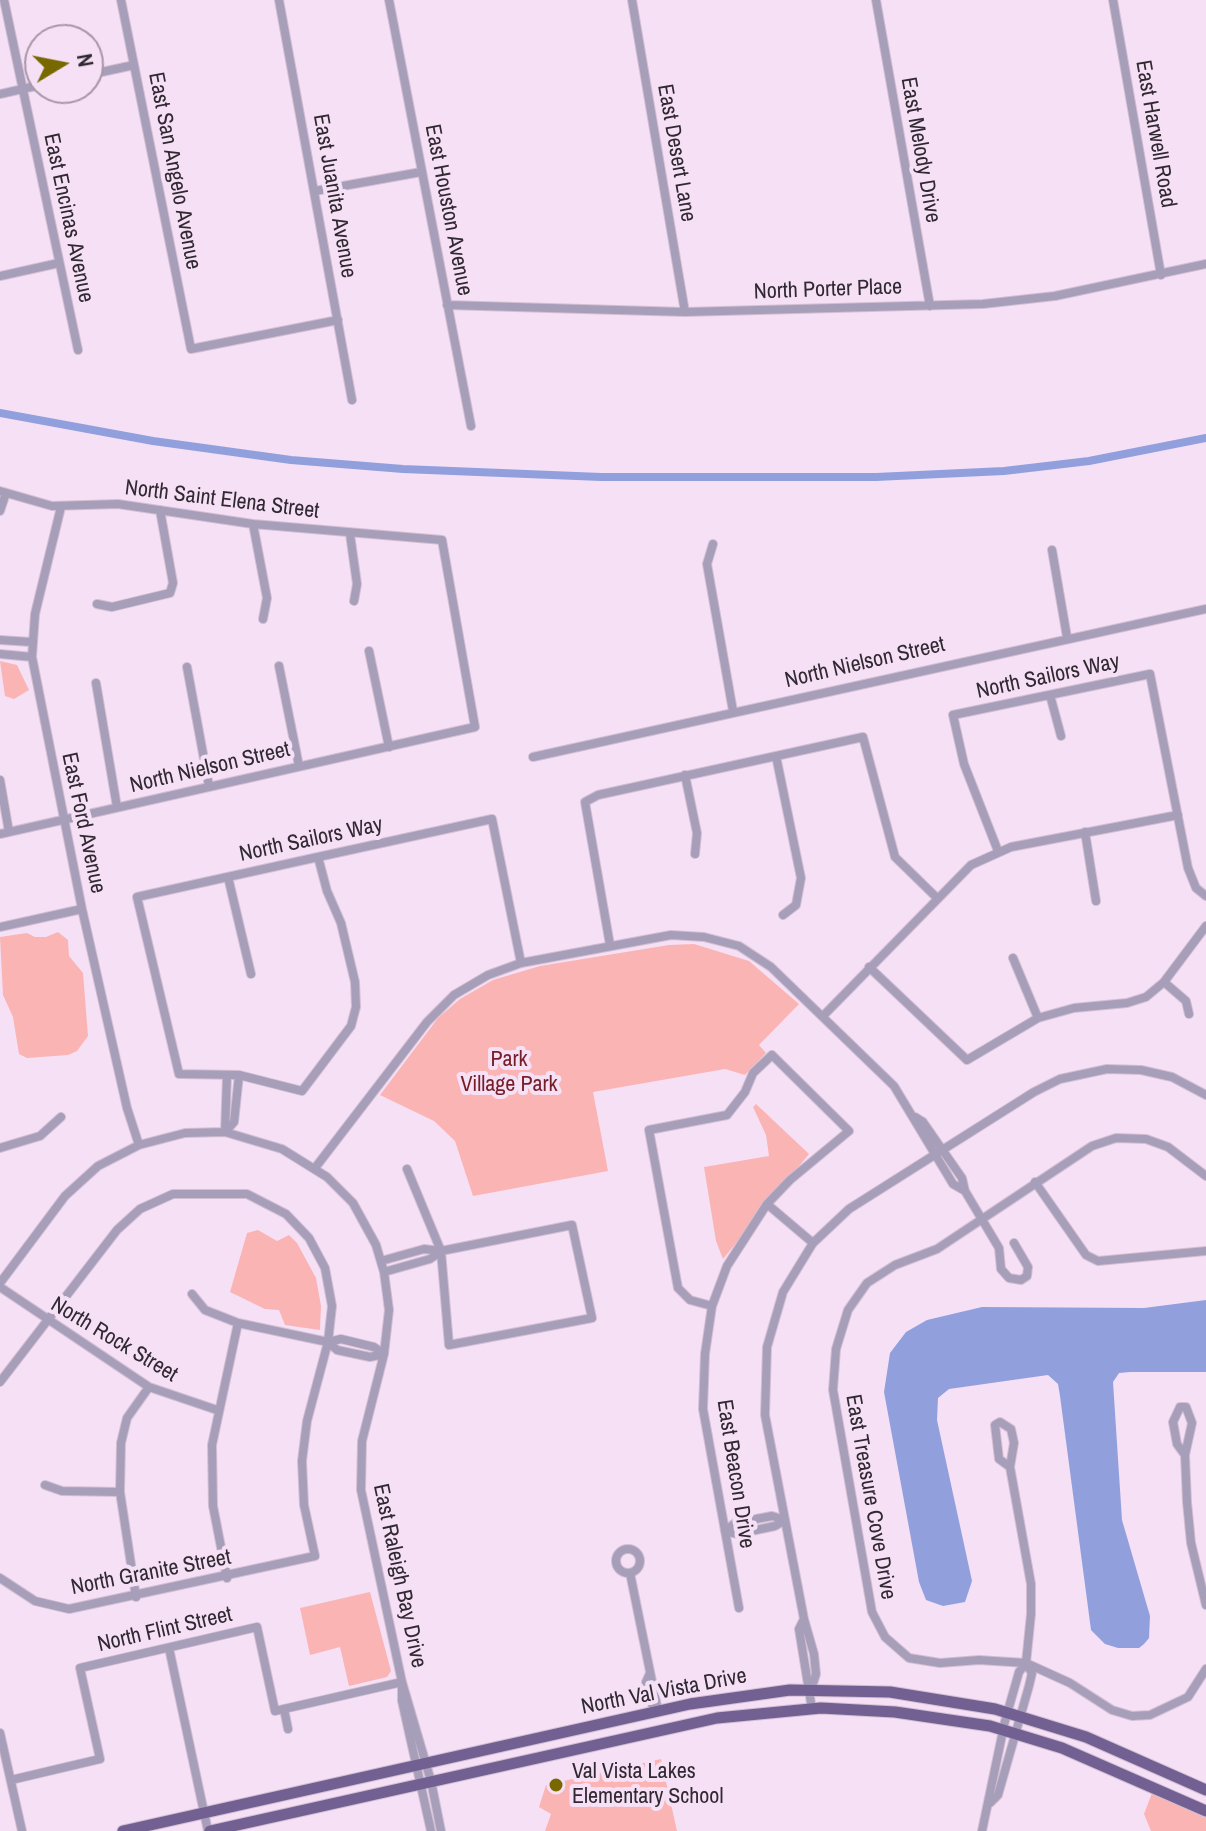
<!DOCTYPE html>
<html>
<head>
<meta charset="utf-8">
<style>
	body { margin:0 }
	#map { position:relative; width:1206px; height:1831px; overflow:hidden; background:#f6e0f6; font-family:"Archivo Narrow",sans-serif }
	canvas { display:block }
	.north { position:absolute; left:24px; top:24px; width:80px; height:80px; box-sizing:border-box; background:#f6e0f6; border:2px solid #a797a7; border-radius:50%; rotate:80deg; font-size:22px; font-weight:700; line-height:32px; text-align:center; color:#312931 }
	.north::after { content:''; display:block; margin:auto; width:28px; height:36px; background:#776800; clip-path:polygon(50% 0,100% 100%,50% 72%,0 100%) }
</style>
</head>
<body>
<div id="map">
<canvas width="1206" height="1831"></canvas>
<div class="north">N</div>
</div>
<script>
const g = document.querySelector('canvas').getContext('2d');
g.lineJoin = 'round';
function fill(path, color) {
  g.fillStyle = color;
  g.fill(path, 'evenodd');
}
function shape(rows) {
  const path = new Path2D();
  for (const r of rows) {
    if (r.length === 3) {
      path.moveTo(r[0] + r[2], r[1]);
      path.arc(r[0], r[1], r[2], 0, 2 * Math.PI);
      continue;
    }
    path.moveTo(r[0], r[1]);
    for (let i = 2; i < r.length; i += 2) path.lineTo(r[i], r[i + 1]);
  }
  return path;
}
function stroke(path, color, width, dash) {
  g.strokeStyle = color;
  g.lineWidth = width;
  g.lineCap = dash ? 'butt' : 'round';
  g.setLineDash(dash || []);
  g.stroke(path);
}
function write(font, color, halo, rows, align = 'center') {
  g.font = font + ' "Archivo Narrow",sans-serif';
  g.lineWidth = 8;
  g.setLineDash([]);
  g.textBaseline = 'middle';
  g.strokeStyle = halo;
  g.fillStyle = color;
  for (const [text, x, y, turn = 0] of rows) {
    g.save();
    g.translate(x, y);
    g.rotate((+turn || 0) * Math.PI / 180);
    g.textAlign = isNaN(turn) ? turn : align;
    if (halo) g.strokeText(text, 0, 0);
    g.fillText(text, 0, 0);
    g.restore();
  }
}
const green = shape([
	[0,661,17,665,29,690,14,699,5,696],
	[58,932,68,940,69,956,83,973,88,1036,77,1051,68,1055,27,1058,19,1054,13,1017,3,995,0,937,27,933,35,937,46,937],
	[694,944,749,961,799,1004,759,1045,766,1053,745,1075,725,1069,593,1092,608,1171,473,1196,455,1141,434,1121,380,1095,438,1018,460,999,493,980,540,966,669,945],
	[756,1104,809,1154,723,1259,716,1241,704,1167,769,1156,766,1135,753,1107],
	[258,1230,277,1241,289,1235,297,1243,316,1278,321,1306,320,1330,285,1325,279,1310,265,1309,230,1292,247,1233],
	[370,1592,391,1671,387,1677,349,1686,340,1647,310,1655,300,1608],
	[661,1759,677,1831,545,1831,551,1814,539,1807,546,1785],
	[1152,1793,1206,1816,1206,1831,1151,1831,1144,1814]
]);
const water = shape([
	[1206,1300,1206,1372,1130,1372,1119,1373,1113,1382,1122,1520,1150,1616,1149,1638,1144,1644,1139,1648,1118,1648,1105,1644,1091,1630,1060,1396,1058,1384,1048,1375,949,1389,938,1398,937,1420,972,1581,965,1602,943,1606,926,1600,919,1582,884,1392,890,1353,906,1332,927,1320,982,1307,1144,1308]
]);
const canal = shape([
	[0,413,153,441,291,460,403,469,601,477,876,477,1004,471,1089,461,1206,438]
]);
const minor = shape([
	[4,0,78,350],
	[121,0,191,349,338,320],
	[279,0,352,400],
	[389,0,471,426],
	[632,0,685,312],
	[876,0,930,306],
	[1113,0,1161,275],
	[88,75,134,65],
	[0,94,40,85],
	[315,191,421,172],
	[0,276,59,263],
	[447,305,685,312,983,304,1055,296,1206,264],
	[0,491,52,506,118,504,253,524,442,540,475,727,0,834],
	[61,507,35,614,32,657,82,909,127,1108,139,1145],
	[0,511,6,493],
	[253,524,267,598,263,619],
	[350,534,357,584,354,601],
	[713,544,707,564,733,711],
	[1052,550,1067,637],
	[97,604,112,607,170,593,173,583,160,510],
	[0,640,31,642],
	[369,651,389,747],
	[0,654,32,657],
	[279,666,299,766],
	[187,667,209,786],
	[96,683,117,807],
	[1050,695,1061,736],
	[776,756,801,878,796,905,783,915],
	[533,757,1206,609],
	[685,775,697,833,695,854],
	[0,780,9,832],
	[1085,832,1096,901],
	[998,851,964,764,953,715,1150,674,1188,868,1196,888,1206,896],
	[318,857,327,891,341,923,355,982,356,1007,351,1026,302,1091,239,1075,179,1074,137,897,318,857,492,819,521,963],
	[228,877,251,974],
	[0,927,82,909],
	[610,945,585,802,598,795,863,737,895,857,936,897],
	[1013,958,1038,1018],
	[869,967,967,1060,1038,1018,1074,1008,1127,1003,1146,997,1164,982,1206,926],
	[1164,982,1186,1001,1189,1014],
	[823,1016,971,865,1011,847,1178,815],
	[915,1117,923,1122,962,1178,965,1191,999,1248,1001,1269,1009,1278,1021,1280,1027,1276,1028,1267,1014,1243],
	[225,1132,234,1122,239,1075],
	[225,1132,227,1075],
	[0,1148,40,1136,61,1117],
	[315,1168,427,1022,454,995,488,975,521,963,671,935,704,937,739,946,771,967,894,1086,953,1184,965,1191],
	[1206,1176,1168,1147,1146,1139,1116,1138,1092,1146,937,1249,895,1265,867,1283,848,1310,836,1349,833,1390,872,1612,885,1637,909,1658,940,1663,979,1660,1026,1663,1070,1683,1112,1710,1132,1716,1150,1715,1188,1697,1206,1669],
	[1035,1182,1086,1255,1098,1261,1206,1251],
	[767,1204,813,1243],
	[381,1261,424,1249,441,1251,572,1225,592,1318,449,1345,441,1251,407,1169],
	[384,1272,430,1259,440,1252],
	[0,1283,65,1196,98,1166,139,1145,185,1133,225,1132,282,1149,327,1177,353,1203,376,1245,384,1272,389,1310,384,1354,362,1441,361,1490,402,1682,431,1781,441,1831],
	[0,1287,149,1387,217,1410],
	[192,1294,205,1310,238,1323,328,1342,337,1350,370,1357,384,1354],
	[712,1306,690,1300,678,1288,649,1130,727,1115,745,1092,753,1073,772,1055,849,1131,790,1180,767,1204,727,1266,712,1306,705,1354,703,1409,739,1608],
	[328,1342,341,1339,374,1347,384,1354],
	[0,1382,117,1230,140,1209,173,1194,247,1194,286,1214,309,1238,325,1268,332,1306,328,1342,307,1421,302,1461,304,1505,315,1556,69,1609,35,1601,0,1578],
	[1185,1455,1177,1444,1173,1422,1180,1407,1186,1407,1192,1423,1185,1455,1187,1502,1191,1543,1206,1605],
	[45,1485,62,1491,120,1492],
	[725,1531,735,1523,772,1516,785,1520],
	[725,1531,737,1534,775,1526,785,1520],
	[628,1561,12],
	[630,1573,658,1711],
	[227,1578,213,1506,212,1445,238,1323],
	[136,1597,120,1492,121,1443,127,1418,149,1387],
	[804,1619,799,1629,812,1709],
	[169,1648,208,1831],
	[650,1673,646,1682,650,1702,658,1711],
	[402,1687,402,1701,431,1831],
	[811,1690,816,1674,814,1654,804,1619,765,1415,767,1347,783,1292,813,1243,849,1209,1034,1092,1060,1079,1107,1069,1141,1070,1172,1077,1206,1095],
	[284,1709,288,1729],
	[0,1733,22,1831],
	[11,1780,100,1759,80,1668,257,1627,275,1711,402,1682],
	[990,1803,998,1795,1029,1686,1032,1673,1026,1664],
	[982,1831,1005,1721,1019,1672,1026,1663,1031,1614,1031,1584,1010,1467,1014,1443,1011,1429,1000,1422,995,1425,999,1459,1010,1467]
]);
const major = shape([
	[123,1831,690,1704,790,1690,890,1692,995,1709,1086,1737,1206,1790],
	[210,1831,717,1718,821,1708,895,1712,990,1726,1062,1748,1206,1811]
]);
const markers = [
	[556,1785,8,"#776800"]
];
const streetNames = [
	["East Harwell Road",1155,134,80],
	["East Melody Drive",920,150,80],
	["East Desert Lane",676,153,80],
	["East San Angelo Avenue",174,171,79],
	["East Juanita Avenue",334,196,80],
	["East Houston Avenue",448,210,79],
	["East Encinas Avenue",68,218,78],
	["North Porter Place",828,290,-2],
	["North Saint Elena Street",222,500,7],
	["North Nielson Street",865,663,-13],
	["North Sailors Way",1048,677,-12],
	["North Nielson Street",210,768,-13],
	["East Ford Avenue",83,823,78],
	["North Sailors Way",311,840,-12],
	["North Rock Street",114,1340,31],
	["East Beacon Drive",735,1474,81],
	["East Treasure Cove Drive",870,1497,80],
	["North Granite Street",151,1573,-11],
	["East Raleigh Bay Drive",399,1576,78],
	["North Flint Street",165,1630,-13],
	["North Val Vista Drive",664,1692,-11]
];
const parkNames = [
	["Park",509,1060],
	["Village Park",509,1085]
];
const poiNames = [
	["Val Vista Lakes",572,1772],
	["Elementary School",572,1797]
];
fill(green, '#fab4b4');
fill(water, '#91a0dd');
stroke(canal, '#91a0dd', 8);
stroke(minor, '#d3bfd3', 10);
stroke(major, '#d3bfd3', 13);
stroke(minor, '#a79eba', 8);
stroke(major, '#716091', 11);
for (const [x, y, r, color] of markers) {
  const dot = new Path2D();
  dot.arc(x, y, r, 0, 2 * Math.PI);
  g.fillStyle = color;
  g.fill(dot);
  stroke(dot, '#f6e0f6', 3);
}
write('22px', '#312931', '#f6e0f6', streetNames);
write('22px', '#761e27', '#f6e0f6', parkNames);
write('22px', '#312931', '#f6e0f6', poiNames, 'left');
</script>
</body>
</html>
